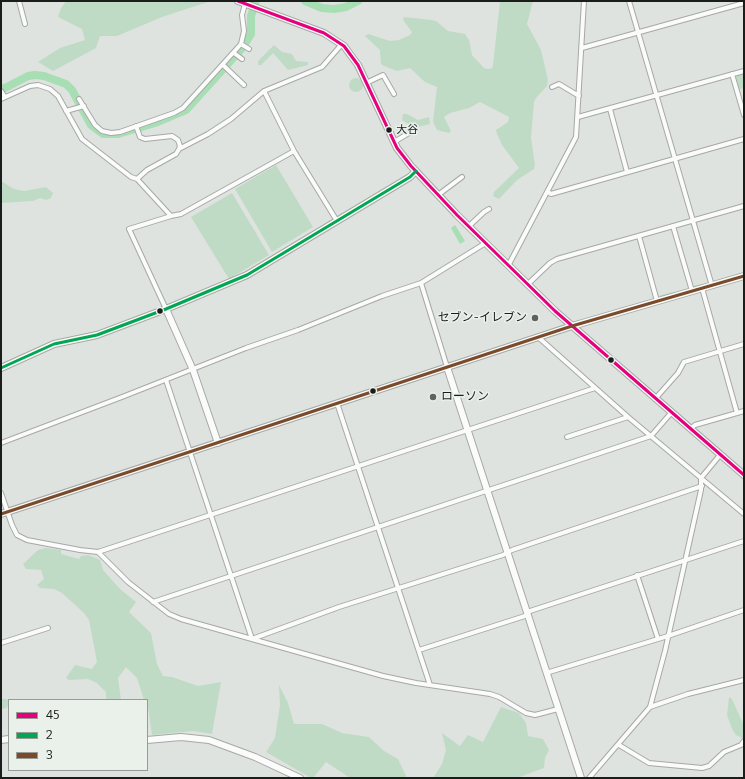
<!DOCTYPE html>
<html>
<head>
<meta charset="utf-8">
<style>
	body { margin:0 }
	#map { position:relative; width:745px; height:779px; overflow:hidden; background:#dee3df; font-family:Bitter,serif }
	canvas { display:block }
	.frame { position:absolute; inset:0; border:2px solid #1a1d1a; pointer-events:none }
	.legend { position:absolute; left:8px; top:699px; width:140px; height:72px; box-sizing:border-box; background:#eaf1eb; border:1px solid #979c97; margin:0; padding:5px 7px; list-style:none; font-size:12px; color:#1a1d1a }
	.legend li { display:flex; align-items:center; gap:8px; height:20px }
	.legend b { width:20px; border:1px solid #979c97 }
</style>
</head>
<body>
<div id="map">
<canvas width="745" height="779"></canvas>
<div class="frame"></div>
<ul class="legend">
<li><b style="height:5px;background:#e5007d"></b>45</li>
<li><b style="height:5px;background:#00a651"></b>2</li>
<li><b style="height:5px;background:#7a4b2a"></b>3</li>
</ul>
</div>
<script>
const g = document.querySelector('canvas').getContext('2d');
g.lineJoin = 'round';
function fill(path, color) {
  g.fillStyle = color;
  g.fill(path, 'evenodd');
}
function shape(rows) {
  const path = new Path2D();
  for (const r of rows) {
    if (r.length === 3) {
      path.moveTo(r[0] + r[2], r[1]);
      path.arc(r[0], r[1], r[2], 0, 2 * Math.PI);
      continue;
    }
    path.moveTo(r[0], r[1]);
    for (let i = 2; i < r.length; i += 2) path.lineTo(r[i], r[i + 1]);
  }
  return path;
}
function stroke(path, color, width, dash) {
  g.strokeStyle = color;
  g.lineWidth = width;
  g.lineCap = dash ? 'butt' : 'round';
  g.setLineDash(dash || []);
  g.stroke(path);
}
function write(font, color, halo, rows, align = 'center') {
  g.font = font + ' Bitter,"Noto Sans JP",serif';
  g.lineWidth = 3;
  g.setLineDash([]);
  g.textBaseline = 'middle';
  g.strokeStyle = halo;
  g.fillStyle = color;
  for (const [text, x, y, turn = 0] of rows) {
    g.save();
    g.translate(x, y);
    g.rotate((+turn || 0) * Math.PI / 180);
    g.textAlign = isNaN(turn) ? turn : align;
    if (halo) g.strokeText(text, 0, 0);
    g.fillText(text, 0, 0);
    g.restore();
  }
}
const green = shape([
	[66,1,211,1,162,17,117,36,100,36,96,48,53,71,38,62,60,48,85,40,82,29,58,17,61,8],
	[500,1,533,1,527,24,541,50,548,80,547,86,536,98,534,102,531,138,535,165,534,169,517,180,499,199,493,196,494,192,519,168,502,145,497,134,496,130,508,122,509,117,480,102,469,108,450,113,444,117,451,131,449,133,437,130,433,122,437,87,425,82,410,68,397,71,384,66,381,64,380,50,365,36,368,34,390,41,399,40,410,35,412,32,403,20,404,17,432,20,436,21,448,31,465,34,469,40,472,55,484,68,488,69,492,68,493,65],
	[274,45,282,52,292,54,296,61,308,62,308,65,288,70,273,53,261,65,258,65,258,61],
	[744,73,744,88,738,90,735,76],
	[356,85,7],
	[403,114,407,114,418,120,429,117,430,124,418,127,410,125,402,120],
	[276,165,313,227,272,252,235,189],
	[1,181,14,189,24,191,46,187,53,193,51,198,46,200,40,198,33,201,1,203],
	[232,193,269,255,229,279,191,217],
	[46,548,61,550,61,554,79,559,81,556,88,555,100,560,103,570,120,589,136,602,129,612,151,633,157,664,163,676,172,677,198,686,221,682,212,734,193,731,152,735,147,700,144,700,137,678,126,667,118,678,121,700,106,700,106,692,97,683,88,679,69,680,66,678,75,665,92,669,97,662,89,620,84,613,62,593,54,589,40,588,37,585,44,579,41,570,26,569,23,564,38,550],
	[279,685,288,703,294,724,322,724,342,733,369,737,384,751,398,759,407,778,350,778,326,762,313,778,311,778,266,752,275,738,280,705],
	[729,697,732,699,744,726,744,739,736,735,732,729,727,715],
	[1,699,7,699,9,702,7,708,1,709],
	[501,707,519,713,526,723,528,736,543,739,549,750,545,758,544,768,517,778,433,778,442,764,446,750,442,733,460,746,468,735,483,742]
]);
const water = shape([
	[455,225,465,241,460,244,451,228]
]);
const stream = shape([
	[1,83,5,88,1,90],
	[713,282,744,273],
	[692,287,702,285],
	[661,296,673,293]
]);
const river = shape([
	[305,1,322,8,334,9,346,7,358,1],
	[5,88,28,76,35,75,44,76,66,84,72,90,91,125,103,134,118,134,155,123,186,110,243,47,251,34,251,16,256,1]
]);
const street = shape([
	[19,1,25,24],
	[629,1,712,286],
	[241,44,249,49],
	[582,48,744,3],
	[234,53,242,59],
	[223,65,244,85],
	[732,74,744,115],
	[366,83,383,75,394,94],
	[552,87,559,84,579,96],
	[1,91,5,97],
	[264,91,294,151],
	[1,99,30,86,38,85,50,89,58,96,82,139,131,177,137,179,171,216,129,229,166,309],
	[79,99,95,125,102,131,111,133,120,132,174,113,183,108,241,44,244,31,242,15,245,4],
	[610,109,627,172],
	[66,111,84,106],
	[578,117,744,71],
	[136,126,140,137,145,139,172,136,178,140,180,146,179,149],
	[394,142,414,130],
	[137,179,147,170,176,154,179,149,208,134,231,119,264,91,322,67,342,44],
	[548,192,551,194,744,139],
	[438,195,462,177],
	[171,216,181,214,294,151,337,221],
	[673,226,692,291],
	[468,227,484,212,489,209],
	[639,236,657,301],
	[508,266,576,137,584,1],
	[421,283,447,367],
	[527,285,550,263,557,259,744,206],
	[702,288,737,413],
	[538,337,628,417,744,514],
	[166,380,252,639,339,607,503,555,512,550,702,486],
	[655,399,678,373,684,362,744,344],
	[337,403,430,685],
	[690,429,695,425,744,411],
	[567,437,628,417],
	[1,443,122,397,246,348,298,330,382,296,421,283,484,244],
	[1,493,12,525,17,535,27,540,80,550,98,552,595,388],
	[98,552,128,582,169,614,181,619,383,676,416,683,490,694,499,697,526,713,535,715,558,709],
	[637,575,658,639],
	[153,602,651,436,671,413],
	[527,612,744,541],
	[1,643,48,628],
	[419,650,528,615],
	[546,673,668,636,744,610],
	[650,707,665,651,701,490,701,478,720,455],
	[619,745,649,763,702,768,709,766,724,752,741,745,744,741],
	[589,778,650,707,688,694,744,680]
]);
const secondary = shape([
	[238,1,324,33,344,46,358,65,397,148,411,166,457,215,555,311,744,475],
	[166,309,193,370,218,443],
	[447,367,581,778],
	[1,368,54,344,97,335,166,309,247,275,410,177,416,171],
	[1,514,572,326,744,276],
	[1,740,9,739],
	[147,740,181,737,209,740,255,757,300,778]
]);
const bus1 = shape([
	[238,1,324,33,344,46,358,65,397,148,411,166,457,215,555,311,744,475]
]);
const bus2 = shape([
	[1,368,54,344,97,335,166,309,247,275,410,177,416,171]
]);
const bus3 = shape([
	[1,514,572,326,744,276]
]);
const markers = [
	[389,130,3.5,"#1a1d1a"],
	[160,311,3.5,"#1a1d1a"],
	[535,318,4,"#5f625f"],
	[611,360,3.5,"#1a1d1a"],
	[373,391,3.5,"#1a1d1a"],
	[433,397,4,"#5f625f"]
];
const busNames = [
	["大谷",396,130]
];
const poiNames = [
	["セブン-イレブン",527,318],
	["ローソン",441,397,"left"]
];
fill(green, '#bfdbc5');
fill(water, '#a8deb4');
stroke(stream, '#a8deb4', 1.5);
stroke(river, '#a8deb4', 8);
stroke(street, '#a6a9a6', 6);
stroke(secondary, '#a6a9a6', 8);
stroke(street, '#fafbfa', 4);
stroke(secondary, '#fafbfa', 6);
stroke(bus1, '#e5007d', 3);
stroke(bus2, '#00a651', 3);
stroke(bus3, '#7a4b2a', 3);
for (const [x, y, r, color] of markers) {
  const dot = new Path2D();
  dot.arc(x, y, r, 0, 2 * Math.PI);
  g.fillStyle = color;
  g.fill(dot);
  stroke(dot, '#eaf1eb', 1.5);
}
write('11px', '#1a1d1a', '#eaf1eb', busNames, 'left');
write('12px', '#1a1d1a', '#eaf1eb', poiNames, 'right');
</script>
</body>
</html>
